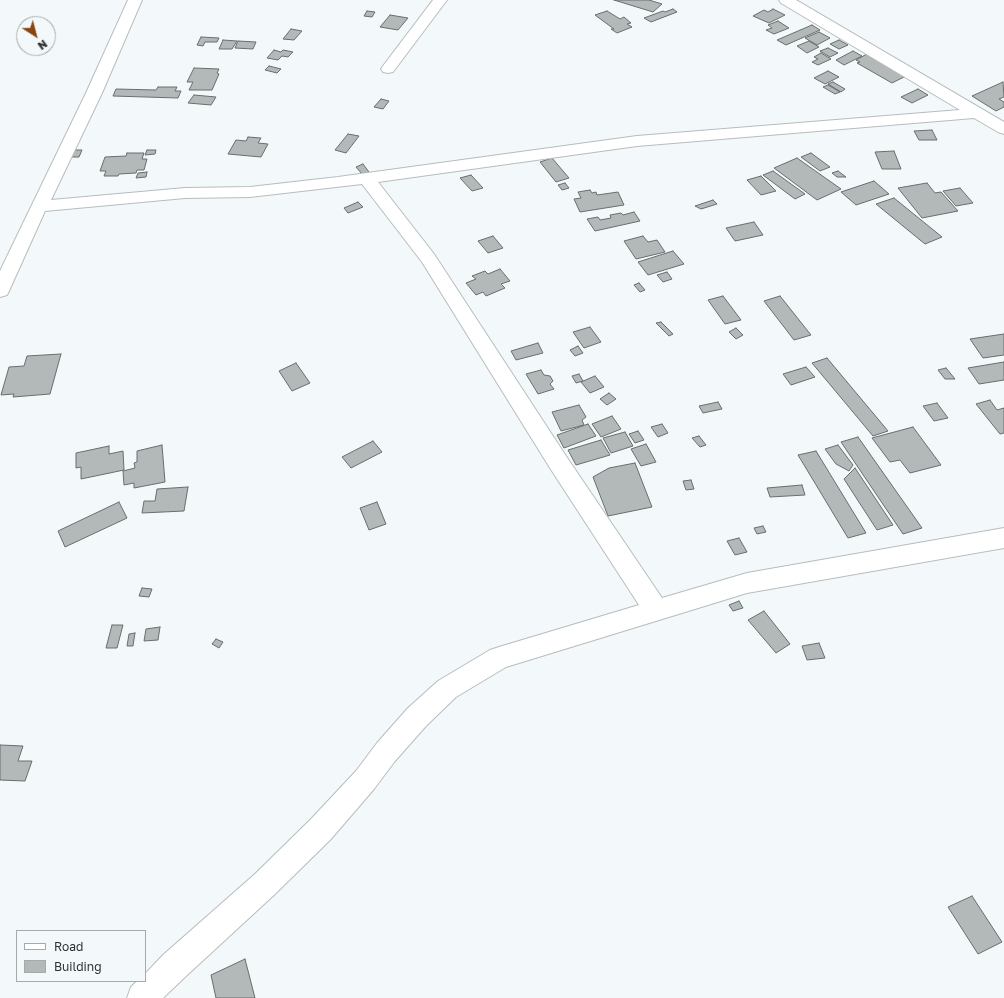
<!DOCTYPE html>
<html>
<head>
<meta charset="utf-8">
<style>
	body { margin:0 }
	#map { position:relative; width:1004px; height:998px; overflow:hidden; background:#f3f9fa; font-family:"Golos Text",sans-serif }
	canvas { display:block }
	.legend { position:absolute; left:16px; top:930px; width:130px; height:52px; box-sizing:border-box; background:#f3f9fa; border:1px solid #a4a9a9; margin:0; padding:5px 7px; list-style:none; font-size:12px; color:#2e3030 }
	.legend li { display:flex; align-items:center; gap:8px; height:20px }
	.legend b { width:20px; border:1px solid #a4a9a9 }
	.north { position:absolute; left:16px; top:16px; width:40px; height:40px; box-sizing:border-box; background:#f3f9fa; border:1px solid #a4a9a9; border-radius:50%; rotate:144deg; font-size:11px; font-weight:700; line-height:16px; text-align:center; color:#2e3030 }
	.north::after { content:''; display:block; margin:auto; width:14px; height:18px; background:#884712; clip-path:polygon(50% 0,100% 100%,50% 72%,0 100%) }
</style>
</head>
<body>
<div id="map">
<canvas width="1004" height="998"></canvas>
<ul class="legend">
<li><b style="height:5px;background:#fff"></b>Road</li>
<li><b style="height:11px;background:#b3b9b9"></b>Building</li>
</ul>
<div class="north">N</div>
</div>
<script>
const g = document.querySelector('canvas').getContext('2d');
g.lineJoin = 'round';
function fill(path, color) {
  g.fillStyle = color;
  g.fill(path, 'evenodd');
}
function shape(rows) {
  const path = new Path2D();
  for (const r of rows) {
    path.moveTo(r[0], r[1]);
    for (let i = 2; i < r.length; i += 2) path.lineTo(r[i], r[i + 1]);
  }
  return path;
}
function stroke(path, color, width, dash) {
  g.strokeStyle = color;
  g.lineWidth = width;
  g.lineCap = dash ? 'butt' : 'round';
  g.setLineDash(dash || []);
  g.stroke(path);
}
const building = shape([
	[614,0,649,0,662,4,653,12,614,0],
	[673,9,677,12,651,22,644,18,663,11,665,12,673,9],
	[773,9,785,15,769,23,753,16,764,10,768,12,773,9],
	[367,11,375,12,372,17,364,16,367,11],
	[607,11,620,19,624,17,631,23,627,24,632,27,617,33,611,29,614,29,595,15,607,11],
	[390,15,408,18,398,30,380,27,390,15],
	[778,21,789,28,774,34,766,30,772,28,768,25,778,21],
	[812,25,820,30,786,45,777,40,812,25],
	[291,29,302,31,294,40,283,39,291,29],
	[819,32,830,38,817,45,805,38,819,32],
	[201,37,219,38,217,42,205,42,203,46,197,45,201,37],
	[223,40,237,41,232,49,219,49,223,40],
	[839,40,848,45,839,49,830,44,839,40],
	[238,41,256,42,253,49,235,48,238,41],
	[809,41,819,47,807,53,797,46,809,41],
	[828,48,838,53,830,57,820,51,828,48],
	[274,50,281,52,283,50,293,52,288,57,282,56,278,60,267,58,274,50],
	[853,51,862,56,844,65,836,60,853,51],
	[821,53,831,59,818,65,812,62,818,59,814,57,821,53],
	[867,54,906,76,892,83,857,63,860,62,856,60,867,54],
	[269,66,281,69,277,73,265,70,269,66],
	[194,68,219,69,217,73,219,74,212,90,189,90,193,82,187,82,194,68],
	[828,71,839,77,825,84,814,78,828,71],
	[833,82,845,89,841,92,828,84,833,82],
	[1003,82,1004,97,999,99,1004,102,1004,107,996,111,972,96,1003,82],
	[828,85,840,92,835,94,823,87,828,85],
	[158,87,177,87,175,91,181,91,178,98,113,96,116,89,156,90,158,87],
	[918,89,928,95,912,103,901,97,918,89],
	[194,95,216,97,211,105,188,103,194,95],
	[381,99,389,101,383,109,374,107,381,99],
	[932,130,937,140,919,140,914,131,932,130],
	[348,134,359,136,346,153,335,150,348,134],
	[248,137,261,138,258,143,268,144,261,157,228,154,236,140,246,141,248,137],
	[73,150,82,150,79,157,69,157,73,150],
	[147,150,156,150,155,154,145,155,147,150],
	[894,151,901,169,882,169,875,152,894,151],
	[127,153,144,153,142,159,147,159,144,170,137,170,136,173,119,174,118,176,104,176,106,171,100,171,105,157,126,156,127,153],
	[811,153,830,167,820,171,801,157,811,153],
	[552,158,569,178,556,182,540,162,552,158],
	[797,158,841,189,817,200,774,168,797,158],
	[363,164,369,172,362,174,356,167,363,164],
	[773,171,805,194,795,199,763,175,773,171],
	[838,171,846,177,837,177,832,173,838,171],
	[147,172,146,177,136,178,138,173,147,172],
	[471,175,483,188,472,191,460,178,471,175],
	[761,176,776,191,761,195,747,180,761,176],
	[874,181,889,194,856,205,841,192,874,181],
	[565,183,569,188,562,190,558,185,565,183],
	[927,183,935,193,941,192,958,211,922,218,898,188,927,183],
	[960,188,973,203,956,206,943,191,960,188],
	[590,190,592,193,596,192,597,195,618,192,624,205,580,212,574,199,581,198,578,192,590,190],
	[894,198,942,237,925,244,876,204,894,198],
	[713,200,717,204,701,209,695,206,713,200],
	[358,202,363,207,348,213,344,208,358,202],
	[634,212,640,221,595,231,587,219,598,217,600,220,611,218,610,215,621,213,623,215,634,212],
	[754,222,763,235,735,241,726,228,754,222],
	[493,236,503,248,488,253,478,241,493,236],
	[643,236,648,242,657,240,665,252,636,259,624,241,643,236],
	[673,251,684,264,648,275,638,262,673,251],
	[500,269,510,281,501,284,505,288,486,296,483,292,476,295,466,283,476,279,472,276,485,271,488,274,500,269],
	[667,272,672,279,663,282,657,275,667,272],
	[639,283,645,290,640,292,634,285,639,283],
	[723,296,741,320,725,324,708,300,723,296],
	[780,296,811,335,794,340,764,301,780,296],
	[661,322,673,334,669,336,656,323,661,322],
	[590,327,601,342,584,348,573,332,590,327],
	[736,328,743,335,736,339,729,332,736,328],
	[1004,334,1004,355,983,358,970,339,1004,334],
	[538,343,543,353,516,360,511,351,538,343],
	[578,346,583,353,575,356,570,350,578,346],
	[61,354,50,394,13,397,14,394,1,395,9,367,24,366,27,356,61,354],
	[827,358,888,431,873,436,812,363,827,358],
	[1004,362,1004,380,979,384,968,368,1004,362],
	[296,363,310,383,292,391,279,371,296,363],
	[806,367,815,377,791,385,783,374,806,367],
	[946,368,955,379,945,379,938,370,946,368],
	[541,370,544,375,550,376,553,381,550,384,554,389,538,394,526,374,541,370],
	[579,374,583,381,576,383,572,376,579,374],
	[595,376,604,387,590,393,581,382,595,376],
	[609,393,616,399,607,405,600,399,609,393],
	[990,400,997,410,1004,408,1004,433,1000,434,976,404,990,400],
	[718,402,722,409,703,413,699,406,718,402],
	[937,403,948,418,934,421,923,406,937,403],
	[579,405,586,417,582,420,584,425,561,431,552,412,579,405],
	[612,416,621,429,601,437,592,424,612,416],
	[588,424,596,436,564,448,557,435,588,424],
	[662,424,668,433,658,437,651,427,662,424],
	[913,427,941,465,910,473,900,460,890,462,872,438,913,427],
	[638,431,644,440,635,443,629,434,638,431],
	[625,432,633,446,611,453,603,438,625,432],
	[699,436,706,445,700,447,692,438,699,436],
	[858,437,922,528,903,534,841,442,858,437],
	[601,440,610,455,576,465,568,450,601,440],
	[373,441,382,452,351,468,342,457,373,441],
	[646,444,656,462,641,466,631,449,646,444],
	[162,445,165,482,134,488,134,483,124,485,123,471,135,468,134,463,137,462,137,451,162,445],
	[838,445,853,465,849,471,836,464,825,449,838,445],
	[109,446,109,454,123,451,124,470,81,479,81,467,76,468,76,453,109,446],
	[816,451,866,533,848,538,798,455,816,451],
	[635,463,652,507,608,516,593,477,609,468,635,463],
	[855,468,893,525,877,530,844,479,855,468],
	[691,480,694,489,686,490,683,481,691,480],
	[802,485,805,495,770,497,767,488,802,485],
	[188,487,184,511,142,513,144,501,155,501,157,489,188,487],
	[119,502,127,518,65,547,58,531,119,502],
	[377,502,386,524,369,530,360,508,377,502],
	[763,526,766,532,757,534,754,528,763,526],
	[739,538,747,552,735,555,727,541,739,538],
	[142,588,152,589,149,597,139,596,142,588],
	[739,601,743,608,733,611,729,605,739,601],
	[764,611,790,644,776,653,748,620,764,611],
	[112,625,123,625,117,648,106,648,112,625],
	[160,627,158,640,144,641,146,629,160,627],
	[135,633,133,646,127,646,129,634,135,633],
	[216,639,223,642,219,648,212,644,216,639],
	[819,643,825,658,807,660,802,646,819,643],
	[0,745,23,746,18,761,32,761,25,781,0,780,0,745],
	[972,896,1002,942,978,954,948,907,972,896],
	[245,959,255,998,216,998,211,975,245,959]
]);
const minor = shape([
	[128,0,142,0,102,93,51,200,185,188,250,187,338,177,637,136,960,110,781,3,779,0,796,0,1004,122,1004,134,998,132,974,118,637,146,378,182,434,254,566,456,662,598,747,573,1004,528,1004,548,747,593,506,667,456,697,426,726,395,761,374,789,331,839,275,894,185,977,163,998,127,998,131,987,137,981,145,981,145,974,163,955,255,874,311,819,356,771,377,743,408,708,438,681,490,650,499,647,639,605,550,468,422,262,362,184,250,197,185,198,45,211,9,291,7,295,0,297,0,271,86,93,128,0],
	[433,0,447,0,393,72,388,73,383,72,381,69,383,66,433,0]
]);
fill(building, '#b3b9b9');
stroke(building, '#686d6e', 1);
stroke(minor, '#b7bdbd', 2);
fill(minor, '#fff');
</script>
</body>
</html>
